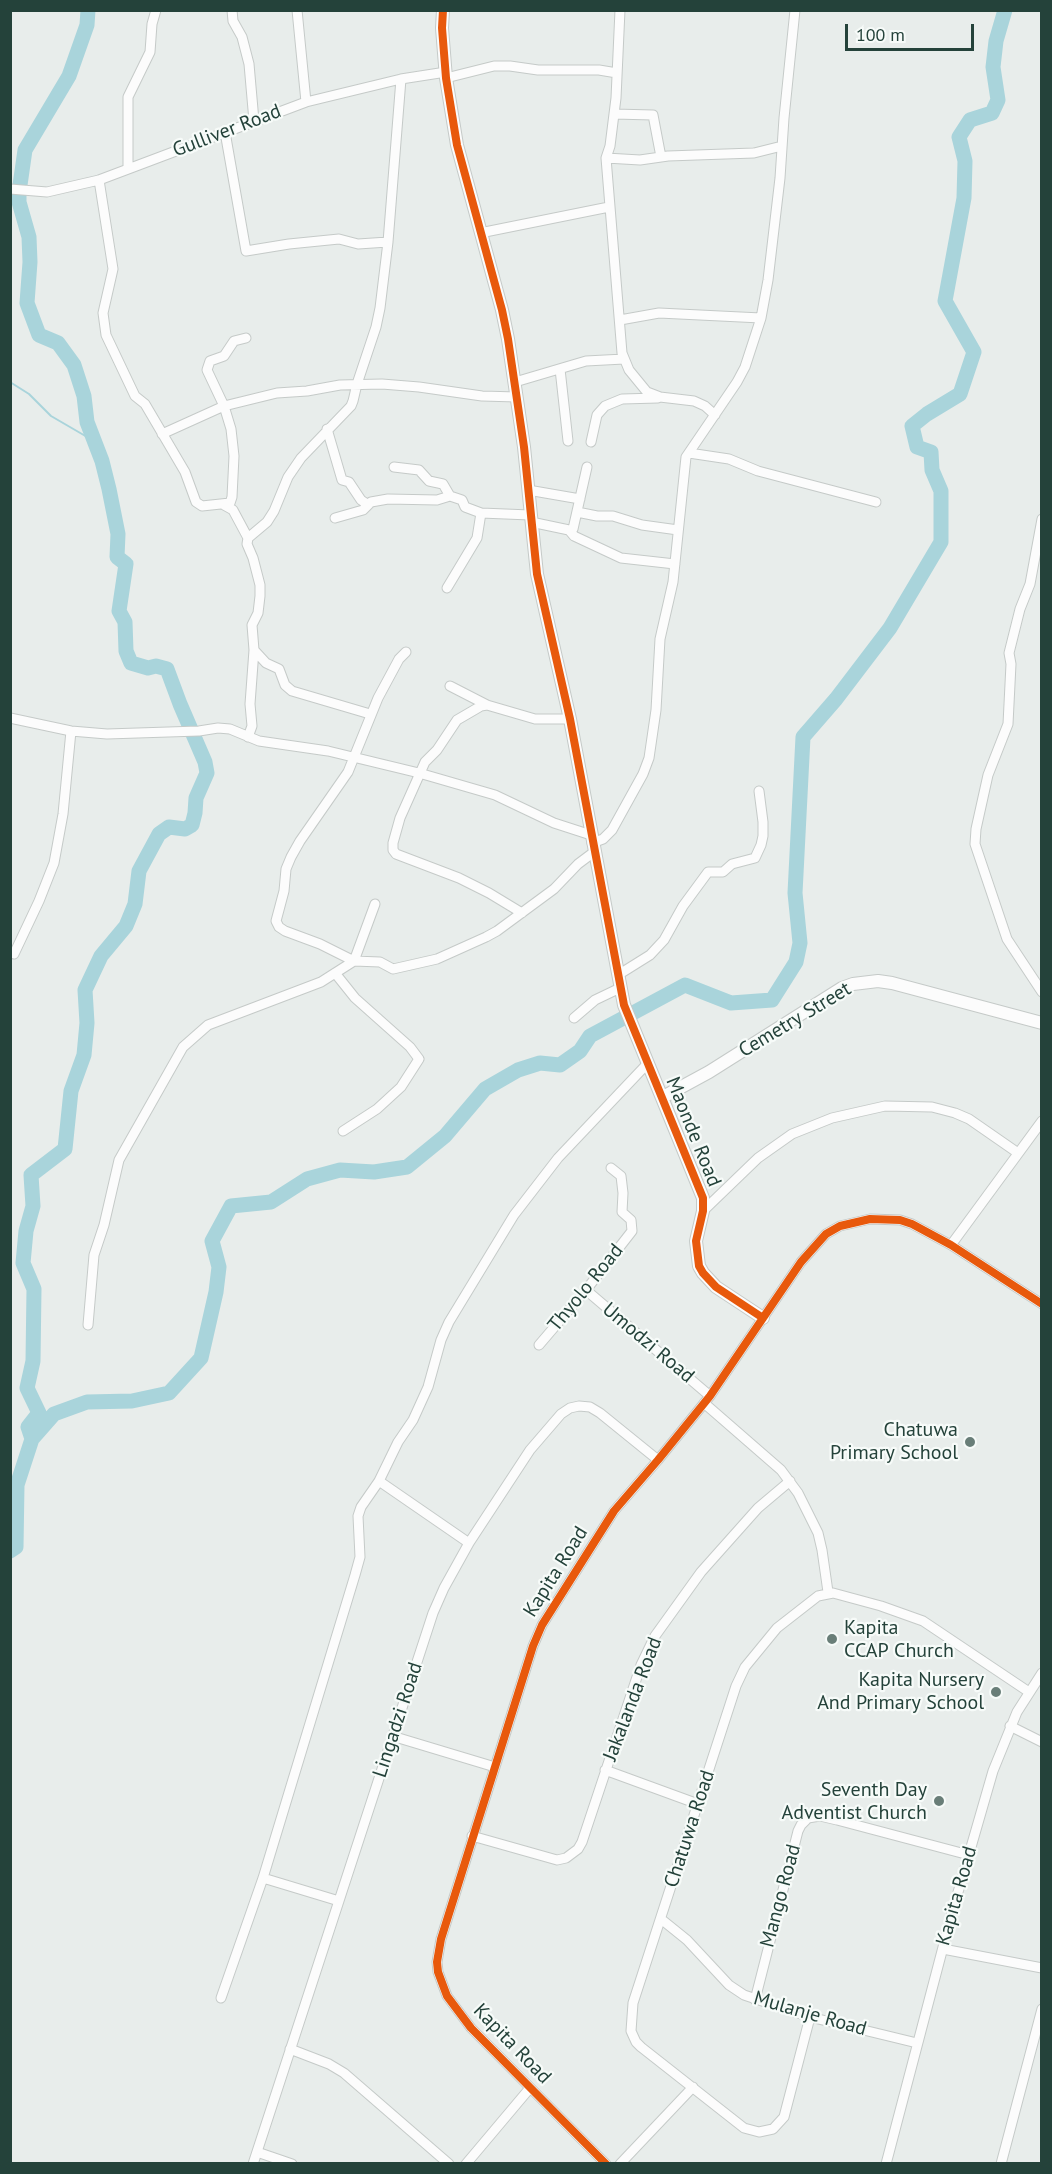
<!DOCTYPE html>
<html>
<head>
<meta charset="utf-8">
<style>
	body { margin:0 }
	#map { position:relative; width:1052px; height:2174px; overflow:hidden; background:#e8edeb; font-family:"PT Sans",sans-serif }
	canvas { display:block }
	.frame { position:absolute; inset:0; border:12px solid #24423a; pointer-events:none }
	.scale { position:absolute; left:845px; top:24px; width:129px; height:27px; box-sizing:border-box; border:3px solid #24423a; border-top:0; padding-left:8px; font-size:18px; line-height:21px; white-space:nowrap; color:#24423a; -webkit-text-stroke:4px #f7fbf9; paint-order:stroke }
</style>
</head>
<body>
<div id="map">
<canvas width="1052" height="2174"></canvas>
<div class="frame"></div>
<div class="scale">100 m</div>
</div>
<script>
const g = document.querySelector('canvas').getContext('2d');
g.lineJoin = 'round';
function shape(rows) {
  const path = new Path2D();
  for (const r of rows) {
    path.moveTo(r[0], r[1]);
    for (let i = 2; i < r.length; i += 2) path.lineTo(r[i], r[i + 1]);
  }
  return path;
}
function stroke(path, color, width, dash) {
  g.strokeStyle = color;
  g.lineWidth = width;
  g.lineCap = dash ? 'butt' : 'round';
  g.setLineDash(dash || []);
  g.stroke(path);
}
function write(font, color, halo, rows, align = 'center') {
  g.font = font + ' "PT Sans",sans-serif';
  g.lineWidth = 4.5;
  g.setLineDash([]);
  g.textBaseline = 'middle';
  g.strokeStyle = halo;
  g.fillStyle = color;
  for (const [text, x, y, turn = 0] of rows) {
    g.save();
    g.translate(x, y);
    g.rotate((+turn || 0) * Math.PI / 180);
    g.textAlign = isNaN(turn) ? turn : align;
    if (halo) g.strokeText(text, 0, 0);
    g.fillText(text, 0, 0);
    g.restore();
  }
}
const stream = shape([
	[10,382,29,394,51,416,94,441]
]);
const river = shape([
	[20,185,25,150,69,76,87,25,88,10],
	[19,195,19,202,29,237,30,262,27,303,39,335,58,343,74,365,84,396,87,422,102,461,109,489,118,534,117,557,126,564,119,611,125,622,126,651,131,663,148,668,156,666,167,669,180,704,205,762,207,773,196,798,195,813,192,825,185,829,169,827,159,834,139,871,135,904,126,926,101,956,85,990,87,1023,84,1055,71,1091,65,1149,31,1175,33,1206,26,1231,23,1263,34,1289,33,1361,27,1388,39,1413,28,1427,32,1439],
	[10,1551,16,1547,17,1485,32,1439,54,1414,87,1402,132,1401,169,1393,201,1358,216,1292,219,1267,212,1241,231,1206,271,1202,307,1179,340,1170,374,1172,407,1167,445,1136,485,1089,518,1070,540,1063,560,1065,580,1051,590,1036,685,985,731,1003,772,1000,796,962,800,943,795,893,803,737,836,699,890,628,941,542,941,491,932,470,931,452,917,447,912,426,927,414,960,394,974,352,945,301,964,198,965,161,959,137,970,120,992,113,998,100,993,67,996,41,1005,10]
]);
const minor = shape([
	[232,10,233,21,242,37,249,64,254,121],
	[297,10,306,102],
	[620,10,616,98,610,146,606,158,622,353,629,370,647,392,660,397,694,401,705,406,715,415],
	[446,78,494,66,510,66,538,70,599,70,617,73],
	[614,114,653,115,661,157],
	[225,132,246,251,289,244,339,239,358,244,388,242],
	[606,158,640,160,668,156,754,153,782,146],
	[128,169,128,97,150,52,152,24,156,10],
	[99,180,113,269,103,313,106,335,135,396,145,404,185,472,196,502,202,506,230,503,232,497,234,456,231,429,224,406,207,370,210,361,224,356,234,341,246,338],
	[10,189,47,192,99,180,306,102,401,79,446,72],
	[480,233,609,207],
	[620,320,659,313,761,318],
	[560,369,568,441],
	[515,382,586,361,624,359],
	[327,429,342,480,349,482,361,500,367,504],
	[162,434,224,406,277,393,307,391,340,385,382,384,419,387,482,396,517,397],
	[591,442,597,415,605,406,622,399,658,398],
	[689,453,729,459,758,471,876,502],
	[394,467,419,470,429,481,443,484,450,496,462,500,465,507,481,513,530,515],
	[528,490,580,499],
	[224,505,233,510,248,538],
	[577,512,597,516,613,516,642,525,678,530],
	[335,518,363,510,371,502,388,499,437,500,450,496],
	[1042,519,1030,584,1020,609,1009,653,1011,664,1008,724,988,775,976,829,975,844,1007,939,1042,992],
	[531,522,569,530,573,529,587,467],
	[569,530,574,536,621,558,675,564],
	[447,588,477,538,481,513],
	[254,650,266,663,279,669,285,685,292,691,370,714],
	[450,686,487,705],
	[10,718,71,731,107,734,199,731,218,728,230,729,259,741,328,751,419,773,495,795,554,823,591,835],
	[248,737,252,726,250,704,254,650,252,625,258,613,260,596,260,585,253,558,247,544,248,538,267,522,274,511,288,477,301,458,351,406,353,401,357,384,376,327,380,308,388,242,401,79],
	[592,843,603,839,612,830,643,774,649,758,656,710,660,639,673,582,686,457,737,382,745,367,761,318,768,280,780,178,784,118,795,10],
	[375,904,354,961,320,944,285,931,279,927,276,921,284,891,286,869,291,857,300,841,348,772,378,698,399,659,406,652],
	[522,913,489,893,459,878,396,854,393,850,393,843,400,818,425,762,437,750,457,720,481,706,487,705,535,719,570,719],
	[14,954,39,901,54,863,63,814,71,731],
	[335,973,355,998,410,1047,419,1059,401,1087,377,1109,343,1131],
	[618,975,650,955,664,940,683,906,708,872,723,872,732,864,755,858,761,845,763,836,763,822,759,791],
	[574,1018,595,1000,620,988],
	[703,1211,758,1158,792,1134,832,1118,885,1106,932,1107,955,1113,969,1119,1018,1153],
	[951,1245,1042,1121],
	[586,1290,710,1396],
	[88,1325,94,1255,104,1225,119,1160,183,1047,208,1025,321,982,354,961,380,962,393,969,437,959,486,937,497,931,554,889,578,864,594,852],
	[539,1345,586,1290,632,1231,631,1220,622,1212,623,1193,621,1176,611,1168],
	[704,1403,781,1470,798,1493,818,1533,822,1550,828,1592],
	[379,1481,469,1543],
	[1010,1726,1042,1742],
	[392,1736,495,1767],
	[605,1770,698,1804],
	[472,1836,557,1860,566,1858,578,1849,582,1842,641,1665,655,1636,701,1572,758,1508,790,1481],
	[263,1878,339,1901],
	[661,1919,687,1940,729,1985,744,1995,810,2017,917,2043],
	[943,1949,1042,1968],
	[221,1998,263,1878,355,1575,360,1557,358,1516,361,1507,379,1481,398,1442,413,1420,428,1387,441,1340,449,1322,514,1215,558,1158,648,1063],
	[755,2000,798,1831,801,1825,808,1818,820,1816,837,1820,969,1855],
	[810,2017,784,2117,773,2129,759,2132,744,2128,641,2047,636,2042,631,2031,633,2003,736,1686,745,1667,777,1628,818,1596,833,1593,881,1606,923,1621,1029,1692],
	[290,2049,329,2064,344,2073,449,2164],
	[257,2152,292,2164],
	[253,2164,433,1613,444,1588,469,1543,530,1450,561,1414,570,1408,579,1406,590,1407,600,1413,658,1460],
	[466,2164,530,2088],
	[606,2164,471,2028,447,1996,438,1972,437,1962,441,1939,533,1646,542,1625,614,1511,658,1460,710,1396,801,1262,826,1234,840,1226,870,1219,900,1220,912,1224,951,1245,1042,1304],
	[620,2164,693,2087],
	[886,2164,952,1913,993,1771,1017,1712,1042,1673],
	[1001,2164,1042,2009]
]);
const tertiary = shape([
	[443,10,442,28,446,78,457,145,502,310,508,339,524,447,537,574,570,719,624,1005,703,1198,703,1211,696,1241,699,1266,703,1273,716,1287,763,1318],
	[663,1097,709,1072,842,988,853,984,878,981,892,983,1042,1023]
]);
const cycleway = shape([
	[443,10,442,28,446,78,457,145,502,310,508,339,524,447,537,574,570,719,624,1005,703,1198,703,1211,696,1241,699,1266,703,1273,716,1287,763,1318],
	[606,2164,471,2028,447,1996,438,1972,437,1962,441,1939,533,1646,542,1625,614,1511,658,1460,710,1396,801,1262,826,1234,840,1226,870,1219,900,1220,912,1224,951,1245,1042,1304]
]);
const markers = [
	[970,1442,6,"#697e78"],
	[832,1639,6,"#697e78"],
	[996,1692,6,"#697e78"],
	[939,1801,6,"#697e78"]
];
const streetNames = [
	["Gulliver Road",227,131,-21],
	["Cemetry Street",795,1020,-31],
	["Maonde Road",693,1132,68],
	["Thyolo Road",586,1288,-51],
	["Umodzi Road",648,1343,40],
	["Kapita Road",556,1572,-58],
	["Jakalanda Road",633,1699,-69],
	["Lingadzi Road",398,1720,-72],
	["Chatuwa Road",690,1829,-72],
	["Mango Road",781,1896,-75],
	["Kapita Road",957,1896,-74],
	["Mulanje Road",810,2014,16],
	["Kapita Road",512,2044,46]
];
const poiNames = [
	["Chatuwa",958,1430],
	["Primary School",958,1453],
	["Kapita",844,1628,"left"],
	["CCAP Church",844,1651,"left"],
	["Kapita Nursery",984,1680],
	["And Primary School",984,1703],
	["Seventh Day",927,1790],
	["Adventist Church",927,1813]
];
stroke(stream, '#a9d4db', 2);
stroke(river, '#a9d4db', 15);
stroke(minor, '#c5cac8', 11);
stroke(tertiary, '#c5cac8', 14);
stroke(minor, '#fcfcfc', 9);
stroke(tertiary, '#fcfcfc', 12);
stroke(cycleway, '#e8590c', 8);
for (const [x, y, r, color] of markers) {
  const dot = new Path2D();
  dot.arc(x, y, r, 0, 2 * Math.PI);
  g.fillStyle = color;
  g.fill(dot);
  stroke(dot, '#f7fbf9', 2);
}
write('20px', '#24423a', '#f7fbf9', streetNames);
write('20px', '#24423a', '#f7fbf9', poiNames, 'right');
</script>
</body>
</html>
